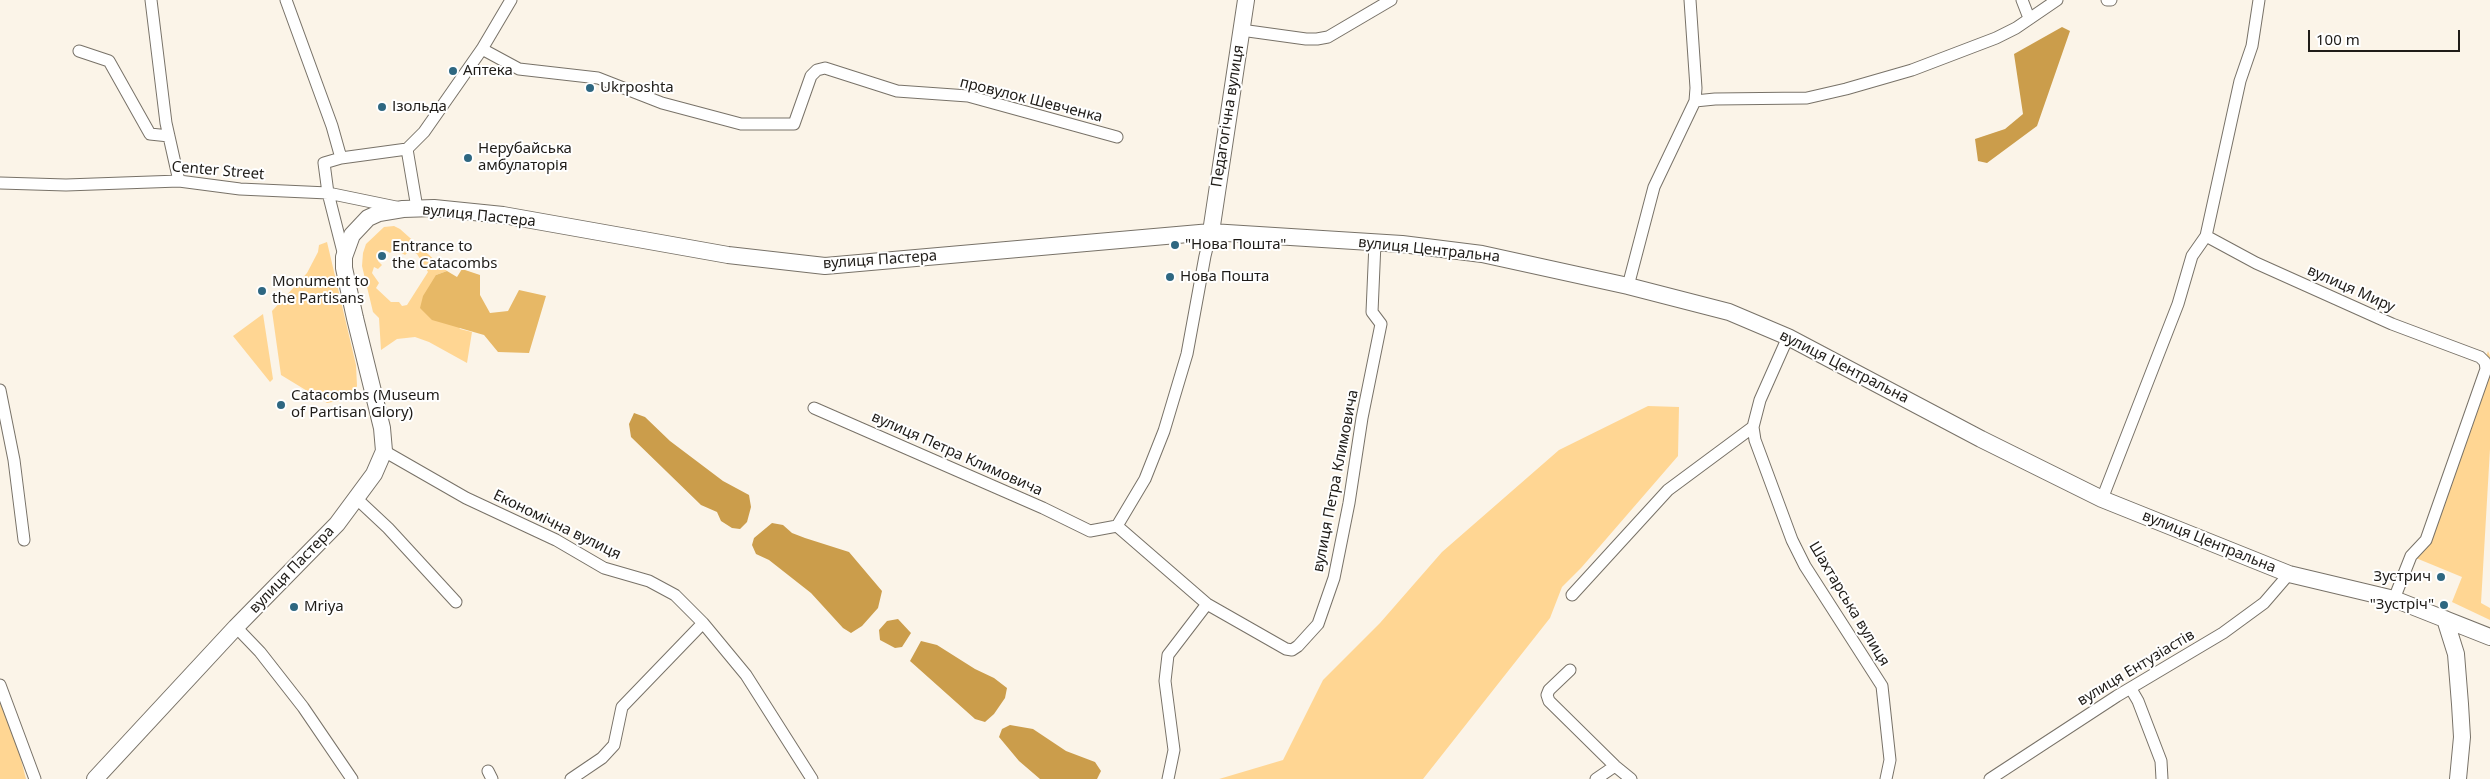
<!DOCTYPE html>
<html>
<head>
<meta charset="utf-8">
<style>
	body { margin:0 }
	#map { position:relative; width:2490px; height:779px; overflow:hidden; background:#fbf4e8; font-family:"Noto Sans",sans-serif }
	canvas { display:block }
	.scale { position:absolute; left:2308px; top:30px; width:152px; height:22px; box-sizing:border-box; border:2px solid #1f1c18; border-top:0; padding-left:6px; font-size:15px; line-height:18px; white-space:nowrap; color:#1f1c18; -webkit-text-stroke:4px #fff; paint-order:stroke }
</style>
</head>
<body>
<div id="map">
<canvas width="2490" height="779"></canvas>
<div class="scale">100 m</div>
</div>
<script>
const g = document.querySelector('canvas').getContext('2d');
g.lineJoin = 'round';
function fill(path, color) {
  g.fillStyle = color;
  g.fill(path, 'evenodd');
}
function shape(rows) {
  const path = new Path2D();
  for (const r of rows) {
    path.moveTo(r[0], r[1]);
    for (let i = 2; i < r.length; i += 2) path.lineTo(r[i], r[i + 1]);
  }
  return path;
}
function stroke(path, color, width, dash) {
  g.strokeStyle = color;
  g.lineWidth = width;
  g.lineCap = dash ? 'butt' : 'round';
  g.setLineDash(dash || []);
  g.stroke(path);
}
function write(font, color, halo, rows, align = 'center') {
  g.font = font + ' "Noto Sans",sans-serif';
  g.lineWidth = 4;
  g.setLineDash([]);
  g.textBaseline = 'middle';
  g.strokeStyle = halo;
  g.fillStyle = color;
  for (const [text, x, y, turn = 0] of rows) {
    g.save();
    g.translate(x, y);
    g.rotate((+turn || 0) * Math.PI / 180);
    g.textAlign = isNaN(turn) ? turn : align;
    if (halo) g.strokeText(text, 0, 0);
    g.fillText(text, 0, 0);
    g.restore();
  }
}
const green = shape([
	[394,226,400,229,447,271,436,275,460,329,472,332,467,363,429,342,415,337,397,339,381,350,379,318,373,312,362,266,363,253,366,244,384,227],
	[398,242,402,245,400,252,405,255,410,250,417,254,428,272,407,305,402,306,399,302,391,302,376,288,379,283,372,273,374,267,378,269,382,265,378,261,385,250,390,253,395,248,393,245],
	[327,242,356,365,357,386,353,395,344,400,327,403,281,375,272,311,307,273,318,252,319,245],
	[263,314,273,379,270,382,233,336],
	[2488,351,2490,356,2490,449,2481,603,2490,608,2490,620,2452,602,2462,577,2411,556,2426,540],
	[1648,406,1679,407,1678,456,1581,568,1562,587,1550,618,1423,779,1219,779,1283,760,1323,680,1380,623,1442,552,1559,450],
	[0,699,15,736,26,779,0,779]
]);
const forest = shape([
	[462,269,480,275,480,295,490,313,508,311,519,290,546,296,529,353,498,352,484,335,432,320,420,308,423,296,436,275,447,271,457,277]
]);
const water = shape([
	[2062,27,2070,31,2037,126,1987,163,1978,161,1975,139,2005,129,2023,114,2014,54],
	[634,413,645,417,670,441,723,481,749,495,751,507,747,522,740,529,732,528,721,521,717,512,701,505,631,437,629,424],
	[772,523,783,525,792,533,805,538,849,552,882,591,878,608,862,626,851,633,843,628,811,593,769,560,756,554,752,545,754,538],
	[898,619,911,633,902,647,895,648,880,640,879,630,887,621],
	[921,641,937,645,975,669,994,678,1007,688,1005,698,994,714,985,722,975,719,910,661],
	[1010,725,1033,729,1066,751,1095,762,1101,771,1097,779,1040,779,1019,761,999,737,1002,729]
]);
const street = shape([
	[151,0,166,123,179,181],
	[286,0,332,126,341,158,324,163,328,193,344,256],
	[1690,0,1696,88,1695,101],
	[2022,0,2029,18],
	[2107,0,2111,0],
	[1241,30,1306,39,1317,39,1328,37,1391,0],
	[482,49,519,69,598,78,662,103,741,124,794,124,811,76,817,70,825,68,897,91,968,96,1117,137],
	[79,51,109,61,150,134,169,136],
	[407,149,424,132,482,49,511,0],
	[341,158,407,149,417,208],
	[0,183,66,185,179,181,240,189,328,193,396,207],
	[2206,236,2256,263,2392,324,2480,357,2485,362,2486,369,2426,540,2411,556,2394,599],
	[1628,286,1654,187,1695,101,1715,99,1807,98,1846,89,1912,70,1996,38,2016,28,2057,0],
	[1788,337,1760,400,1753,427,1755,440,1792,540,1805,566,1882,686,1890,760,1886,779],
	[0,390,14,460,24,540],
	[814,408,1043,508,1090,531,1117,526,1207,604,1286,649,1292,650,1298,646,1318,624,1334,578,1349,503,1362,418,1381,324,1372,312,1375,243],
	[384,451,466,498,556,540,604,568,649,581,675,595,703,623,746,675,812,779],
	[357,499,388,528,456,602],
	[2102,499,2178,304,2192,256,2206,236,2240,81,2252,46,2259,0],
	[1117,526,1145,479,1164,431,1187,354,1205,256,1211,232],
	[1572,595,1668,490,1753,427],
	[236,627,260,652,303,707,352,779],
	[1570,670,1549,690,1547,695,1549,701,1615,766,1631,779],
	[0,685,35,779],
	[2131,689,2138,701,2161,761,2162,779],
	[488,771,492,779],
	[571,779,602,758,614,745,622,707,703,623],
	[1168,779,1174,750,1165,681,1168,655,1207,604],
	[1596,779,1615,766],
	[1990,779,2117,696,2223,633,2264,603,2289,574]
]);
const secondary = shape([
	[1211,232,1246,0],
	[2445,619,2456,654,2460,704,2462,737,2458,779],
	[95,779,236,627,337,524,374,474,384,451,382,428,355,318,344,268,344,257,352,235,368,218,379,213,403,209,434,208,503,215,728,255,825,266,1211,232,1402,244,1482,254,1628,286,1729,312,1788,337,1981,439,2102,499,2289,574,2394,599,2490,637]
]);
const markers = [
	[453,71,5,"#2e6781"],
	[590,88,5,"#2e6781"],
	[382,107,5,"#2e6781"],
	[468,158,5,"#2e6781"],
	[1175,245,5,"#2e6781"],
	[382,256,5,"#2e6781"],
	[1170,277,5,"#2e6781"],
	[262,291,5,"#2e6781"],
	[281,405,5,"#2e6781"],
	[2441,577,5,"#2e6781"],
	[2444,605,5,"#2e6781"],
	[294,607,5,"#2e6781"]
];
const poiNames = [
	["Аптека",463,71],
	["Ukrposhta",600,88],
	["Ізольда",392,107],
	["Нерубайська",478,149],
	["амбулаторія",478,166],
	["\"Нова Пошта\"",1185,245],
	["Entrance to",392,247],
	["the Catacombs",392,264],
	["Нова Пошта",1180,277],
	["Monument to",272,282],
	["the Partisans",272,299],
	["Catacombs (Museum",291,396],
	["of Partisan Glory)",291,413],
	["Зустрич",2431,577,"right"],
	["\"Зустріч\"",2434,605,"right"],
	["Mriya",304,607]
];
const streetNames = [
	["провулок Шевченка",1031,100,14],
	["Педагогічна вулиця",1228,116,-81],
	["Center Street",218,171,5],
	["вулиця Пастера",479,216,6],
	["вулиця Центральна",1429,250,6],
	["вулиця Пастера",880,260,-4],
	["вулиця Миру",2351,289,24],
	["вулиця Центральна",1844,367,27],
	["вулиця Петра Климовича",957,454,24],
	["вулиця Петра Климовича",1336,481,-79],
	["Економічна вулиця",557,525,26],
	["вулиця Центральна",2209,542,22],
	["вулиця Пастера",292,570,-46],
	["Шахтарська вулиця",1849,604,59],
	["вулиця Ентузіастів",2136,668,-31]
];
fill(green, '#ffd693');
fill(forest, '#e7b866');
fill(water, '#cb9d4b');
stroke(street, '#787268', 13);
stroke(secondary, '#787268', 18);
stroke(street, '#fff', 11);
stroke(secondary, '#fff', 16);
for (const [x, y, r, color] of markers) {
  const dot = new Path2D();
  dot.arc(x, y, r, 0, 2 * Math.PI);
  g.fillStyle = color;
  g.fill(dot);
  stroke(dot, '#fff', 2);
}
write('15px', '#1f1c18', '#fff', poiNames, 'left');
write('15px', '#1f1c18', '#fff', streetNames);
</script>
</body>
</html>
